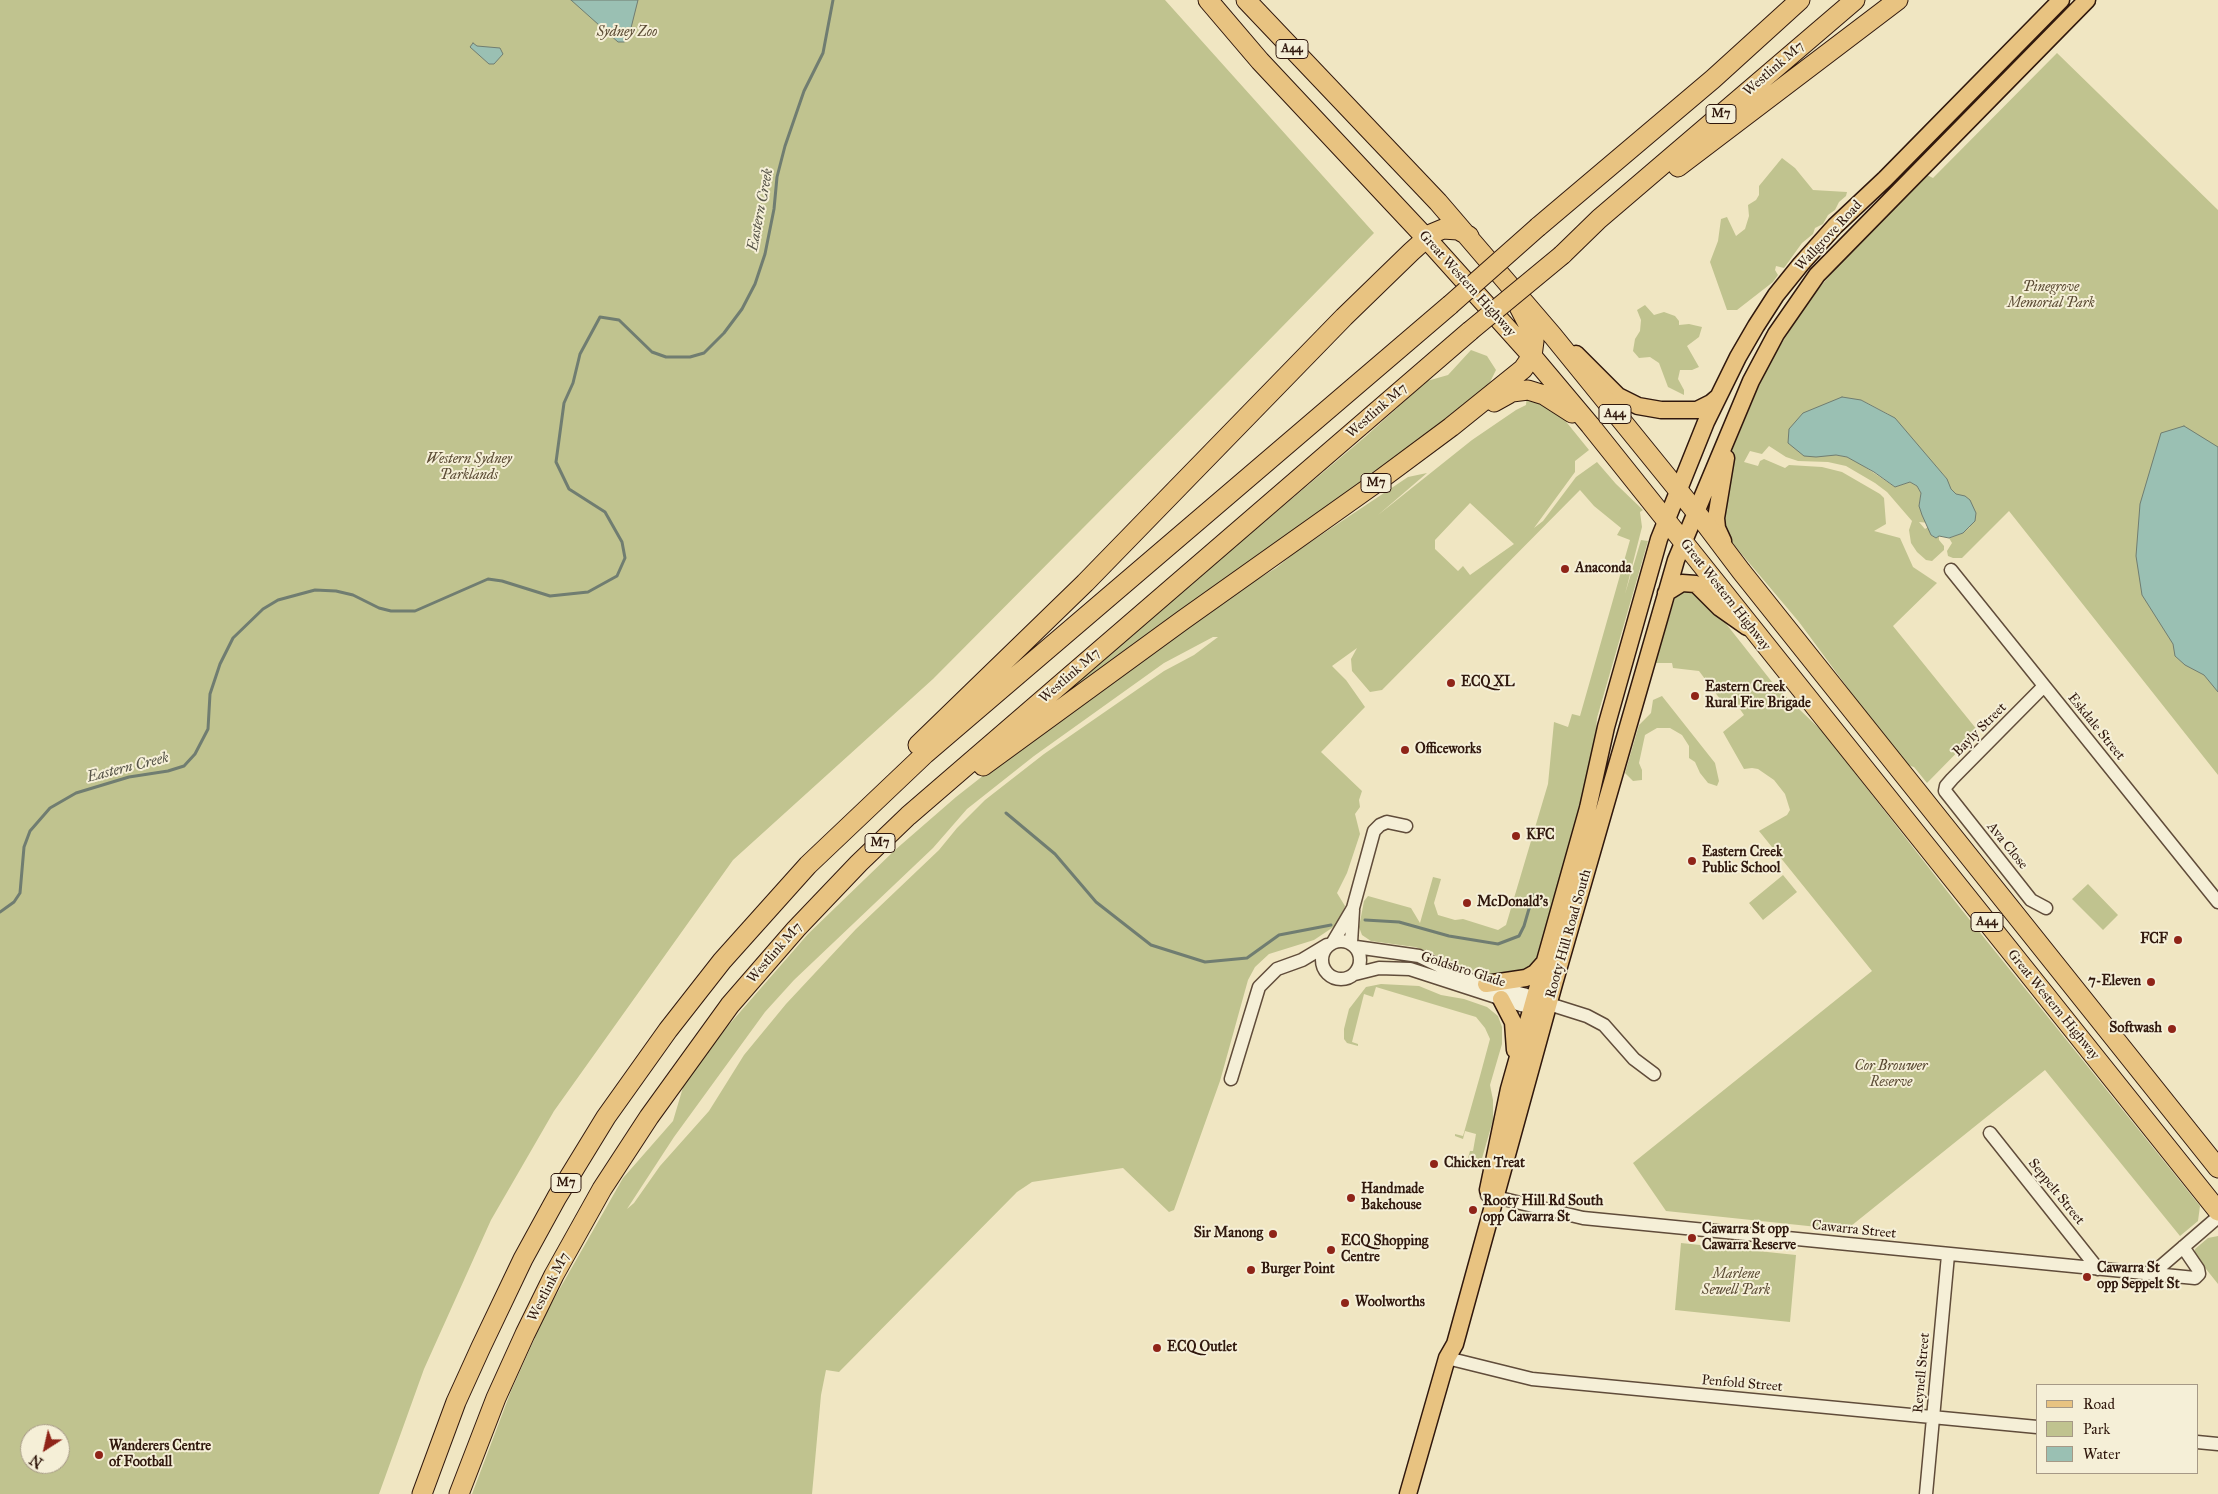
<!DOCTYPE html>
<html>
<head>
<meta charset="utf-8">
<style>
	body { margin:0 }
	#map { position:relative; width:2218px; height:1494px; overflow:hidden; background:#f0e6c2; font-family:"IM FELL Great Primer",serif }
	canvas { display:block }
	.legend { position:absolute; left:2036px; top:1384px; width:162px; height:90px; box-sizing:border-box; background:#f5efd7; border:1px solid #a69986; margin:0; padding:6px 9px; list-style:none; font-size:15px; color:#30180d }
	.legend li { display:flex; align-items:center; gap:10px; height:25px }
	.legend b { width:25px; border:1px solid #a69986 }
	.north { position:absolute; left:20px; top:1424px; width:50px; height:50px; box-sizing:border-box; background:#f5efd7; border:1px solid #a69986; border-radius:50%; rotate:215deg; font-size:14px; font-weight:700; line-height:20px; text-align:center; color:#30180d }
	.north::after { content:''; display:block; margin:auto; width:18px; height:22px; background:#8f2418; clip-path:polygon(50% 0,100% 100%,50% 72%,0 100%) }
</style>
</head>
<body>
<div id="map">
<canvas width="2218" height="1494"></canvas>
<ul class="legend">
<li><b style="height:6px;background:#e8c381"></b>Road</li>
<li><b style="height:14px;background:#c0c38f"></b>Park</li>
<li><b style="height:14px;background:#9ac0b3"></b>Water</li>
</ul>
<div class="north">N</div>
</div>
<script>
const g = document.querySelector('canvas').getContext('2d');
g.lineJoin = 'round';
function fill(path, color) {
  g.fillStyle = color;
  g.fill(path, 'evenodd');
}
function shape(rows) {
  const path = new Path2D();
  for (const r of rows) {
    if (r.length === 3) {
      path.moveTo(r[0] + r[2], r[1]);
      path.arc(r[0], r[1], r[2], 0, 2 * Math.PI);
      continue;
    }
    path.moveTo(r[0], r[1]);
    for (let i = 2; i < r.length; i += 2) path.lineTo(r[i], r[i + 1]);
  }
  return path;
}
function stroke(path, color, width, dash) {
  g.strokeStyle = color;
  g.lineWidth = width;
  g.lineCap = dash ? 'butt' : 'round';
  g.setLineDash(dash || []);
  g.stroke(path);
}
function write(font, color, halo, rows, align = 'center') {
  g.font = font + ' "IM FELL Great Primer",serif';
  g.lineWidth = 4;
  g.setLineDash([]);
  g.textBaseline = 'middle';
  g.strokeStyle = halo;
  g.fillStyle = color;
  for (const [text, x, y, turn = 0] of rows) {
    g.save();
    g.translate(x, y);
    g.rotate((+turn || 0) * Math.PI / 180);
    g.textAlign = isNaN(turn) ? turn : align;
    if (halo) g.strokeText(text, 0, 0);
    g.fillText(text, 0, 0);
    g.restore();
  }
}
const green = shape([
	[0,0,1165,0,1374,233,1230,380,933,679,733,860,554,1111,491,1220,424,1369,379,1494,0,1494],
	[30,1434,60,1434,60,1464,30,1464],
	[2057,53,2218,210,2218,775,2009,511,1962,558,1953,558,1948,556,1947,551,1952,543,1949,538,1963,533,1970,527,1919,522,1925,529,1928,527,1931,535,1936,538,1939,536,1939,540,1944,546,1944,550,1932,561,1926,560,1917,552,1911,543,1909,530,1912,521,1887,492,1875,483,1846,466,1828,462,1798,461,1786,457,1769,446,1762,454,1750,451,1744,462,1758,466,1760,461,1764,459,1785,468,1789,465,1822,467,1842,472,1880,494,1884,498,1886,524,1874,531,1900,538,1913,567,1937,583,1893,626,1978,731,1927,783,1914,767,1904,764,1799,622,1729,539,1720,512,1731,453,1758,388,1773,357,1809,300,1843,260,1925,174,1933,178],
	[1861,400,1888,414,1947,479,1919,505,1921,493,1917,486,1910,482,1895,487,1862,465,1847,457,1836,455],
	[1782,158,1795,168,1813,190,1847,192,1846,196,1839,202,1835,210,1828,215,1823,224,1815,228,1813,234,1802,243,1784,268,1776,266,1775,270,1778,275,1773,282,1737,310,1727,310,1710,262,1718,241,1721,219,1727,217,1736,236,1745,229,1749,216,1748,205,1756,200,1759,195,1759,186],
	[1645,305,1654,315,1664,312,1675,316,1679,321,1679,325,1689,324,1702,327,1699,337,1687,346,1699,367,1692,370,1680,370,1678,379,1684,390,1684,395,1668,387,1659,363,1650,357,1639,358,1633,351,1635,339,1640,331,1641,320,1637,310],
	[1471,350,1487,356,1496,370,1490,382,1476,396,1433,431,1060,700,1057,697,1365,437,1427,381,1448,375],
	[1527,396,1555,408,1589,450,1575,461,1575,472,1534,528,1543,521,1576,477,1597,462,1616,484,1643,510,1640,512,1642,527,1625,594,1641,540,1648,541,1597,718,1593,763,1543,951,1530,970,1489,975,1452,965,1430,952,1415,947,1371,941,1362,935,1359,927,1364,901,1368,896,1411,908,1420,923,1433,877,1441,879,1434,903,1438,915,1455,920,1463,919,1498,930,1506,925,1548,784,1554,722,1568,727,1572,714,1580,716,1630,540,1617,535,1621,528,1594,506,1580,490,1382,690,1370,692,1352,671,1351,659,1357,648,1332,666,1346,680,1365,707,1321,752,1362,791,1359,800,1360,807,1355,814,1360,834,1347,873,1337,893,1345,906,1338,924,1314,940,1269,954,1255,967,1248,980,1220,1081,1174,1210,1169,1212,1123,1168,1032,1182,1017,1192,839,1372,826,1370,821,1395,812,1494,472,1494,511,1391,547,1311,623,1178,673,1121,684,1084,727,1027,808,934,895,850,956,797,1026,742,1222,601,1276,568,1297,551,1408,477,1427,473,1378,515,1472,440,1516,410,1526,405],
	[1470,503,1514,544,1470,575,1463,566,1458,571,1435,549,1435,540],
	[1213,637,1218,637,1194,655,1164,671,1044,754,985,800,957,828,939,850,856,929,786,1004,744,1055,709,1111,660,1166,634,1203,627,1209,674,1137,765,1012,794,980,933,848,967,809,1034,756,1164,663],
	[1686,589,1694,593,1701,592,1776,687,1823,732,1961,909,2200,1206,2198,1221,2180,1236,2045,1070,1846,1230,1666,1211,1633,1163,1872,971,1759,831,1787,815,1790,810,1785,794,1774,780,1758,769,1752,768,1744,769,1723,732,1744,715,1737,705,1723,703,1699,671,1673,668,1672,663,1655,663,1676,595],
	[1662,696,1715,763,1719,781,1717,786,1708,783,1700,773,1695,762,1689,758,1689,746,1682,735,1670,728,1657,728,1645,735,1639,763,1642,770,1642,780,1633,781,1625,773,1639,725,1651,713,1653,700],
	[1783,875,1797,892,1763,920,1749,903],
	[2088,884,2118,915,2103,930,2072,899],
	[1381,984,1419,986,1441,995,1464,999,1487,1007,1498,1016,1502,1027,1502,1044,1490,1085,1493,1100,1493,1120,1481,1162,1468,1158,1470,1151,1473,1151,1476,1134,1465,1131,1463,1139,1455,1136,1455,1134,1463,1136,1480,1076,1490,1039,1485,1028,1476,1017,1376,987,1373,997,1364,994,1352,1042,1358,1044,1358,1046,1347,1043,1344,1039,1344,1029,1349,1009,1366,987],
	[2218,1236,2218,1284,2194,1254,2195,1249,2208,1238],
	[1681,1243,1796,1255,1790,1322,1675,1310]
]);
const water = shape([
	[571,0,638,0,628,40,624,42,618,42,571,0],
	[473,43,477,46,500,48,503,54,494,64,489,64,470,47,473,43],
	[1842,397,1861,400,1895,418,1947,479,1951,489,1956,494,1965,496,1970,500,1976,513,1975,521,1963,533,1949,538,1939,536,1936,538,1931,535,1922,515,1919,506,1921,493,1917,486,1910,482,1895,487,1874,472,1847,457,1836,455,1816,457,1804,456,1788,443,1789,429,1803,413,1842,397],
	[2184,426,2218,447,2218,692,2204,675,2185,665,2175,656,2173,644,2142,595,2136,556,2140,504,2161,433,2184,426]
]);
const stream = shape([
	[1006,813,1055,854,1096,902,1151,945,1205,962,1247,958,1279,935,1331,925],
	[0,912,14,902,20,893,24,847,30,831,50,808,76,793,129,777,168,771,184,766,195,754,208,729,210,694,220,664,233,638,263,609,278,600,315,590,336,591,353,595,379,608,391,611,415,611,488,579,502,581,550,596,588,592,617,576,625,558,622,542,605,512,569,489,556,462,564,403,573,383,580,354,600,317,619,320,652,352,666,357,690,357,704,353,724,333,742,309,755,284,765,254,774,209,777,177,785,146,804,91,823,53,833,0],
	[1365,920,1399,922,1449,936,1498,944,1519,936,1524,926,1533,895]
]);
const minor = shape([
	[1951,570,2218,902],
	[2044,686,1952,779,1946,786,1945,791,2031,900,2046,908],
	[1341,960,19],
	[1333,942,1353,908,1374,831,1380,825,1387,822,1406,826],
	[1351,943,1353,910],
	[1356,947,1419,956,1467,979,1534,997,1549,1004,1587,1016,1604,1025,1634,1059,1654,1074],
	[1355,974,1379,968,1410,969,1521,1005,1531,1007,1539,1006],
	[1231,1079,1259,987,1277,969,1302,960,1327,945],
	[1990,1133,2098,1269],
	[1487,1195,1583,1218,2195,1278,2199,1274,2198,1269,2183,1247],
	[2152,1274,2218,1217],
	[1447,1358,1532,1379,2037,1427],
	[2197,1442,2218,1444],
	[1926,1494,1948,1255]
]);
const major = shape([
	[1576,354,1618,396,1638,406,1661,410,1697,410,1711,403,1718,397],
	[1723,541,1717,528,1716,518,1726,458],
	[1666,593,1682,583,1696,584,1720,608,1747,627],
	[1486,984,1526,978,1535,973,1543,964],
	[1501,999,1513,1022,1515,1050],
	[1488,1190,1509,1089,1588,808,1606,727,1659,539,1706,422,1738,357,1756,326,1776,295,1801,264,1835,226,1885,179,2061,0],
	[1408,1494,1447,1358,1455,1344,1554,984,1676,560,1751,381,1776,334,1817,275,2087,0]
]);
const highway = shape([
	[1208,0,1260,61,1426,238,1532,356,1590,425,2218,1211],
	[1246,0,1438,202,1553,336,1704,522,1741,571,2218,1168],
	[1678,167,1898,0],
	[1538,227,1713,79,1800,0],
	[1562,255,1599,219,1855,0],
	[1494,402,1512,392,1528,390,1544,395,1572,413],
	[918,745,1085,583,1344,317,1411,252,1431,234,1443,229,1458,230,1469,236],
	[983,766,1183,620,1373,485,1451,427,1523,369,1532,356,1534,341,1532,332,1518,305],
	[422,1494,456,1402,481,1347,523,1259,557,1197,606,1117,668,1030,722,961,808,865,925,754,1450,305],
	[459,1494,496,1398,525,1334,554,1275,602,1189,649,1117,730,1005,796,929,859,863,908,816,1470,331]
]);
const highwayBridge = shape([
	[1450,305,1538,227],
	[1470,331,1562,255]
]);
const markers = [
	[1565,569,5,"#8f2418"],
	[1451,683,5,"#8f2418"],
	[1695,696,5,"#8f2418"],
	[1405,750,5,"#8f2418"],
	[1516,836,5,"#8f2418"],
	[1692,861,5,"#8f2418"],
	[1467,903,5,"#8f2418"],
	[2178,940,5,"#8f2418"],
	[2151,982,5,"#8f2418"],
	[2172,1029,5,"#8f2418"],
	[1434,1164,5,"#8f2418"],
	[1351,1198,5,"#8f2418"],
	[1473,1210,5,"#8f2418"],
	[1273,1234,5,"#8f2418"],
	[1692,1238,5,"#8f2418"],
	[1331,1250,5,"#8f2418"],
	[1251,1270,5,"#8f2418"],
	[2087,1277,5,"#8f2418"],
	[1345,1303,5,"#8f2418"],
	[1157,1348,5,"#8f2418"],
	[99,1455,5,"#8f2418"]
];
const shields = [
	[1292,49,32],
	[1721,114,30],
	[1615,414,32],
	[1376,483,30],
	[880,843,30],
	[1987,922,32],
	[566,1183,30]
];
const shieldNames = [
	["A44",1292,49],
	["M7",1721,114],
	["A44",1615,414],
	["M7",1376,483],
	["M7",880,843],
	["A44",1987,922],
	["M7",566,1183]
];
const parkNames = [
	["Sydney Zoo",627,33],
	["Pinegrove",2051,288],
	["Memorial Park",2051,304],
	["Western Sydney",469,460],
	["Parklands",469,476],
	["Cor Brouwer",1891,1067],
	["Reserve",1891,1083],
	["Marlene",1736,1275],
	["Sewell Park",1736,1291]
];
const streetNames = [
	["Westlink M7",1774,69,-41],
	["Wallgrove Road",1829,236,-47],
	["Great Western Highway",1467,284,48],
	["Westlink M7",1377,411,-41],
	["Great Western Highway",1725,595,52],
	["Westlink M7",1070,676,-41],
	["Eskdale Street",2096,727,51],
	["Bayly Street",1980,730,-45],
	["Ava Close",2007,846,51],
	["Rooty Hill Road South",1569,934,-74],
	["Westlink M7",775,953,-49],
	["Goldsbro Glade",1463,970,18],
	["Great Western Highway",2053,1005,51],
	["Seppelt Street",2056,1192,51],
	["Cawarra Street",1854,1230,6],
	["Westlink M7",549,1287,-63],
	["Reynell Street",1922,1373,-85],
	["Penfold Street",1742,1384,5]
];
const poiNames = [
	["Anaconda",1575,569],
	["ECQ XL",1461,683],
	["Eastern Creek",1705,688],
	["Rural Fire Brigade",1705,704],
	["Officeworks",1415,750],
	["KFC",1526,836],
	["Eastern Creek",1702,853],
	["Public School",1702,869],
	["McDonald's",1477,903],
	["FCF",2168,940,"right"],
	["7-Eleven",2141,982,"right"],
	["Softwash",2162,1029,"right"],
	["Chicken Treat",1444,1164],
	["Handmade",1361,1190],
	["Bakehouse",1361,1206],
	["Rooty Hill Rd South",1483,1202],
	["opp Cawarra St",1483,1218],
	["Cawarra St opp",1702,1230],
	["Cawarra Reserve",1702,1246],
	["Sir Manong",1263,1234,"right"],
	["ECQ Shopping",1341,1242],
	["Centre",1341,1258],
	["Cawarra St",2097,1269],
	["opp Seppelt St",2097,1285],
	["Burger Point",1261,1270],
	["Woolworths",1355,1303],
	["ECQ Outlet",1167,1348],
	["Wanderers Centre",109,1447],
	["of Football",109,1463]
];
const waterNames = [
	["Eastern Creek",761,210,-79],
	["Eastern Creek",128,768,-14]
];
fill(green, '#c0c38f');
fill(water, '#9ac0b3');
stroke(water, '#707d71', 1);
stroke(stream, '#707d71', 3);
stroke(minor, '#604c3a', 15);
stroke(major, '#30180d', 19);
stroke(highway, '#30180d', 21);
stroke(minor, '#f5efd7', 12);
stroke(major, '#e8c381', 16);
stroke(highway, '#e8c381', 19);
stroke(highwayBridge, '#30180d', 21, []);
stroke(highwayBridge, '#e8c381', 19);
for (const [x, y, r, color] of markers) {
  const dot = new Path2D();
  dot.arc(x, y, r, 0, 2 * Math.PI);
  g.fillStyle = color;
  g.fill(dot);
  stroke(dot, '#f5efd7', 2);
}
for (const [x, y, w] of shields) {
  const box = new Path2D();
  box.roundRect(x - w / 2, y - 9.5, w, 19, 4);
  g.fillStyle = '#f5efd7';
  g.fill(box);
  stroke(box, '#30180d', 1);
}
write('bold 12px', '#30180d', null, shieldNames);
write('italic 14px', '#5b4b34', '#f5efd7', parkNames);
write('14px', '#30180d', '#f5efd7', streetNames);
write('bold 14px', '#30180d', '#f5efd7', poiNames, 'left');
write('italic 15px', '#555347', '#f5efd7', waterNames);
</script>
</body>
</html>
